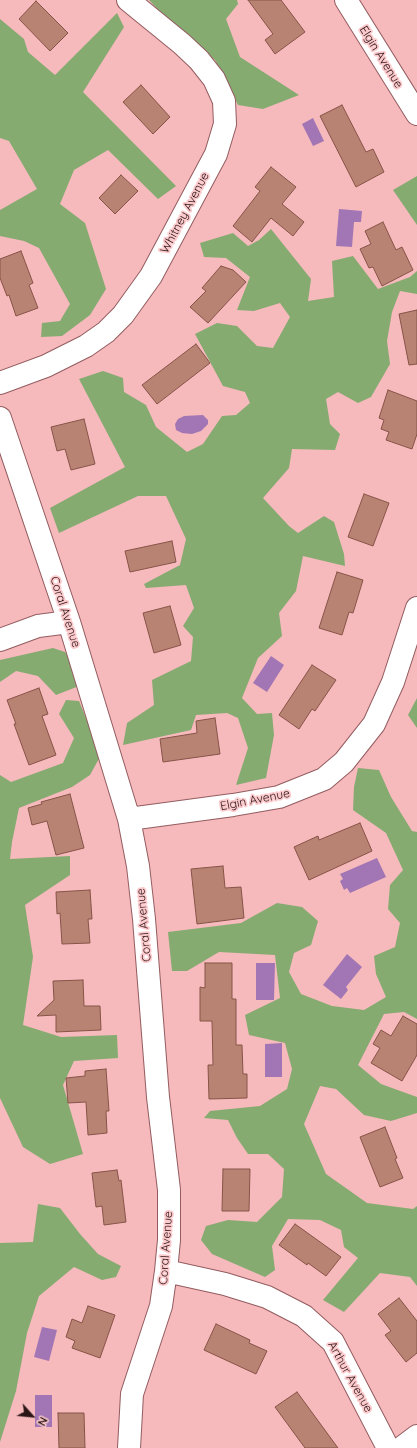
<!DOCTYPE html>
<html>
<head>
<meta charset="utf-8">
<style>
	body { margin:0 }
	#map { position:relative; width:417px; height:1448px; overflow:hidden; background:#f6b9bc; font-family:Quicksand,sans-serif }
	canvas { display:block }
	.north { position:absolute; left:12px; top:1396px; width:40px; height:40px; -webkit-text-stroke:3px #fccacc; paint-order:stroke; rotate:117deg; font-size:11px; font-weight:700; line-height:16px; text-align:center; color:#291416 }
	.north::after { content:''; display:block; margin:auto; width:14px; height:18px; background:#291416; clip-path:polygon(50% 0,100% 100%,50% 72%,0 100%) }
</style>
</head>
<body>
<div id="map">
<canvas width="417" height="1448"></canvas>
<div class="north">N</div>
</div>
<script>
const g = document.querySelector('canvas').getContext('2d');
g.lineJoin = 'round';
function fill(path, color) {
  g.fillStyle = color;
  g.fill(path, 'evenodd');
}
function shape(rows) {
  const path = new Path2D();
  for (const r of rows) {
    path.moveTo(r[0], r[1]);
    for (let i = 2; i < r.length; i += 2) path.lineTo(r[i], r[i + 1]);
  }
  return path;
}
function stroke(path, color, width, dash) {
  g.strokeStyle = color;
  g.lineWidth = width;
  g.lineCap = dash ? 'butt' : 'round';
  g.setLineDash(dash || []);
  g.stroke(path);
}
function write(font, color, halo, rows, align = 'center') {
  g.font = font + ' Quicksand,sans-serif';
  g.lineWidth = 3.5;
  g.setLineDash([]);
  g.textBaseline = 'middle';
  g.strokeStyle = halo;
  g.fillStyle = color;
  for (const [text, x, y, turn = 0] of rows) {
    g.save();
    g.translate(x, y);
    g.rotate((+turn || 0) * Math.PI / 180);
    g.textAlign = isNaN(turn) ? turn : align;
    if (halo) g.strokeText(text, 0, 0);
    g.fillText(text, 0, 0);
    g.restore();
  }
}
const green = shape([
	[149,0,237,0,238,4,226,19,240,57,299,95,263,109,238,105,215,60,164,16],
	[117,13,124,27,83,92,176,186,158,199,108,150,74,170,60,204,85,223,106,289,90,315,62,336,41,337,42,323,60,321,70,304,39,248,24,241,0,236,0,210,37,189,9,141,0,138,0,19,24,39,28,52,55,75],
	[417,176,417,225,393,190],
	[271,229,311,279,308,301,334,297,332,261,353,256,378,289,410,277,417,271,417,294,400,291,392,312,387,341,390,364,371,397,358,403,338,392,326,399,330,424,340,434,335,450,292,449,289,468,263,498,289,526,298,533,324,516,334,522,344,554,345,566,303,556,296,591,279,613,282,636,258,658,242,698,257,714,272,713,274,735,266,778,236,785,248,748,238,718,227,713,196,715,191,730,123,745,127,723,154,705,152,680,191,661,193,637,183,626,194,608,186,585,146,588,144,584,180,565,186,539,166,496,138,496,59,533,50,508,125,467,79,379,103,371,123,378,124,392,146,405,156,427,187,452,203,444,222,416,236,415,250,403,245,392,223,386,195,334,217,323,237,326,257,346,273,348,290,317,280,303,254,311,237,310,250,277,226,258,204,257,200,243,233,233,248,246,259,240],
	[53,648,65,652,77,671,79,686,56,695,38,676,16,671,0,682,0,660],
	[417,698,417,728,408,715],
	[66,700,79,701,101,755,90,775,72,787,19,808,12,842,10,859,70,856,70,875,25,905,33,957,23,1025,61,1037,117,1035,118,1058,74,1061,63,1085,83,1154,50,1164,23,1147,0,1098,0,775,11,782,63,763,74,738,59,714],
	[358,768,379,770,391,797,412,831,417,832,417,1019,404,1012,384,1014,358,1065,381,1084,417,1097,417,1113,391,1121,364,1115,336,1089,320,1086,304,1124,326,1174,367,1203,413,1209,417,1206,417,1286,410,1277,380,1273,344,1312,323,1300,358,1258,344,1247,341,1230,320,1220,288,1219,272,1246,275,1270,265,1277,212,1254,201,1240,206,1226,228,1220,257,1222,282,1197,284,1169,268,1154,248,1154,237,1138,228,1120,204,1118,210,1111,260,1106,287,1089,292,1069,285,1043,249,1035,245,1015,280,998,275,955,219,952,187,971,172,971,168,932,241,923,277,903,302,907,318,921,311,945,294,953,289,972,301,994,332,1006,364,1010,386,997,376,974,374,956,395,947,400,923,388,909,390,885,403,870,386,833,353,810,354,787],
	[38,1204,60,1208,80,1234,98,1254,121,1266,116,1277,102,1280,74,1267,39,1296,27,1333,16,1391,0,1442,0,1243,33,1242]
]);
const water = shape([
	[313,118,324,141,313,146,302,124],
	[339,209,362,211,361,222,354,222,352,247,336,246],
	[203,415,208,420,208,424,201,431,192,434,182,433,176,430,175,424,178,419,184,416],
	[271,656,284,665,267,692,253,683],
	[377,858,386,877,350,893,347,888,344,890,340,881,343,879,340,874],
	[347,954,362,967,346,987,348,990,341,999,323,985],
	[256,963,275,963,274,1000,256,1000],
	[282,1043,282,1077,265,1077,265,1044],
	[42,1327,57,1330,49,1361,34,1357],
	[35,1395,52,1395,52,1427,35,1427]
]);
const building = shape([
	[248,0,281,0,305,32,275,54,265,40,273,34,248,0],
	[36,1,68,33,50,51,19,19,36,1],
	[141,85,170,117,153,134,123,102,141,85],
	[342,105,366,152,373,149,384,172,356,187,320,116,342,105],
	[271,167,296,187,282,204,304,222,293,236,271,218,252,242,233,226,260,191,255,187,271,167],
	[121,175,138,191,115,214,99,198,121,175],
	[383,222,396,250,402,247,413,270,382,286,373,267,369,268,360,249,371,244,365,231,383,222],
	[21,251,33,283,29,285,38,308,16,316,9,295,7,296,0,278,0,259,21,251],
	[221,266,233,270,246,282,208,323,190,307,206,291,202,288,221,266],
	[417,310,417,364,409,365,399,314,417,310],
	[196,344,210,363,157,404,142,385,196,344],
	[388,390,417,401,417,434,412,449,386,440,389,432,381,429,384,420,379,418,388,390],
	[84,419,95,464,71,470,65,449,57,451,51,427,84,419],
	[364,494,389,503,373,546,348,537,364,494],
	[172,541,176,562,130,572,125,551,172,541],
	[337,572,363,580,353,613,349,612,342,635,319,628,337,572],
	[170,606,181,645,154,653,143,613,170,606],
	[312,665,336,680,315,711,312,709,299,729,279,715,312,665],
	[39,688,48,714,42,716,56,755,29,765,14,724,16,724,7,700,39,688],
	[215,718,220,754,163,762,160,739,197,733,196,721,215,718],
	[70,794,84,848,56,855,47,821,32,825,28,808,42,804,41,802,70,794],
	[360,823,372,851,309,880,294,847,318,836,319,840,360,823],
	[223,866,225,888,241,887,244,918,197,924,191,869,223,866],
	[90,890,92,919,88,919,90,943,62,944,60,913,57,914,56,892,90,890],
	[205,963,232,963,232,999,236,999,236,1045,242,1045,243,1074,247,1074,247,1098,209,1099,208,1065,213,1065,212,1021,200,1021,200,987,205,988,205,963],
	[83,980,84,1006,100,1006,101,1030,56,1032,56,1015,37,1016,54,1000,53,981,83,980],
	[403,1016,417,1024,417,1055,402,1081,371,1063,380,1048,373,1044,381,1030,391,1036,403,1016],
	[106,1069,109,1111,106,1111,107,1133,88,1135,86,1102,68,1103,66,1078,85,1076,85,1071,106,1069],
	[385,1127,397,1158,395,1159,403,1178,380,1187,360,1137,385,1127],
	[223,1169,250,1169,249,1211,222,1211,223,1169],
	[117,1170,119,1181,121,1180,126,1222,104,1225,102,1206,96,1207,92,1173,117,1170],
	[295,1224,341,1257,326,1276,308,1263,307,1265,279,1245,295,1224],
	[399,1298,417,1321,417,1353,406,1362,385,1335,391,1331,378,1314,399,1298],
	[88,1306,115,1315,100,1358,72,1348,75,1341,66,1337,72,1319,82,1323,88,1306],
	[216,1324,250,1340,249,1343,267,1351,256,1374,204,1350,216,1324],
	[297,1392,338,1448,305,1448,275,1407,297,1392],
	[58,1413,84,1413,85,1448,59,1448,58,1413]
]);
const street = shape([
	[346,0,417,114],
	[0,383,46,366,86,346,106,332,123,315,151,276,216,154,225,124,224,101,214,79,199,60,182,44,128,0],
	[0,418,69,622,129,819,138,866,144,919,158,1097,169,1190,169,1240,166,1271,161,1306,132,1394,129,1448],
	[0,640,38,626,69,622],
	[129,819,233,805,279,797,324,779,344,762,374,724,393,682,417,608],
	[166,1271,225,1284,267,1297,304,1316,333,1342,388,1448],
	[401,1448,417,1436]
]);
const streetNames = [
	["Elgin Avenue",381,57,58],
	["Whitney Avenue",185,213,-62],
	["Coral Avenue",65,612,72],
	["Elgin Avenue",255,800,-11],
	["Coral Avenue",144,925,-95],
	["Coral Avenue",166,1248,-86],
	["Arthur Avenue",350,1377,61]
];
fill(green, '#85ab71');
fill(water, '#a276b4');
fill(building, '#b98374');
stroke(building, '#865447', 1);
stroke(street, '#935d60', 24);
stroke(street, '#fff', 22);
write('12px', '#291416', '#fccacc', streetNames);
</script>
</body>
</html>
